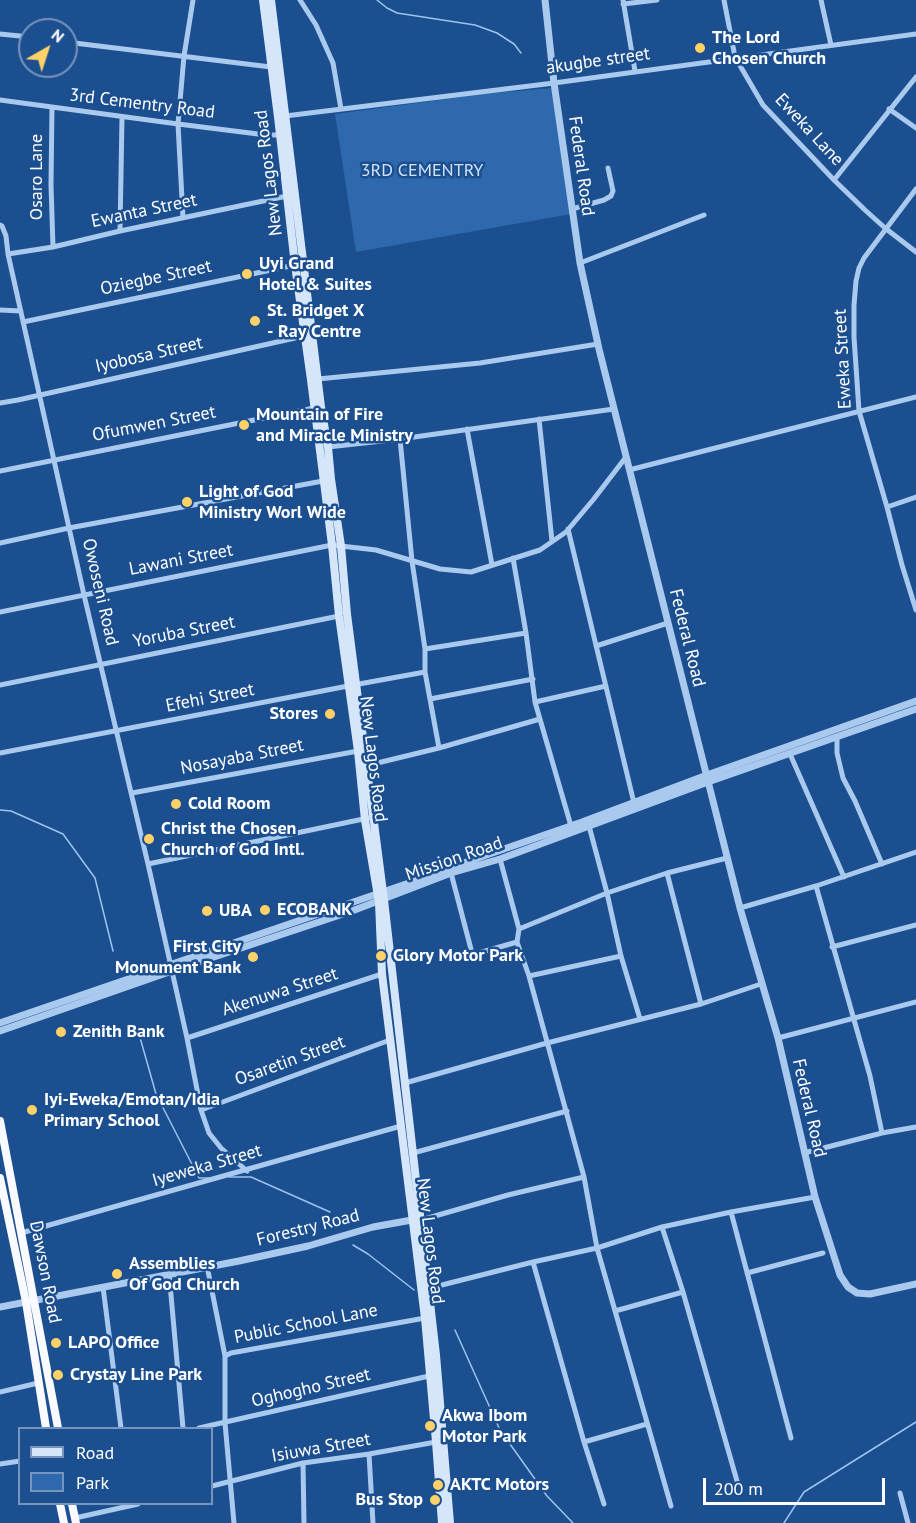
<!DOCTYPE html>
<html>
<head>
<meta charset="utf-8">
<style>
	body { margin:0 }
	#map { position:relative; width:916px; height:1523px; overflow:hidden; background:#1b4f8f; font-family:"PT Sans",sans-serif }
	canvas { display:block }
	.legend { position:absolute; left:18px; top:1427px; width:195px; height:78px; box-sizing:border-box; background:#1b4f8f; border:2px solid #7695bc; margin:0; padding:8px 10px; list-style:none; font-size:18px; color:#fff }
	.legend li { display:flex; align-items:center; gap:12px; height:30px }
	.legend b { width:30px; border:2px solid #7695bc }
	.north { position:absolute; left:18px; top:18px; width:60px; height:60px; box-sizing:border-box; background:#1b4f8f; border:2px solid #7695bc; border-radius:50%; rotate:39deg; font-size:16px; font-weight:700; line-height:24px; text-align:center; color:#fff }
	.north::after { content:''; display:block; margin:auto; width:21px; height:27px; background:#ffd166; clip-path:polygon(50% 0,100% 100%,50% 72%,0 100%) }
	.scale { position:absolute; left:703px; top:1478px; width:182px; height:27px; box-sizing:border-box; border:3px solid #fff; border-top:0; padding-left:8px; font-size:18px; line-height:21px; white-space:nowrap; color:#fff; -webkit-text-stroke:4px #1b4f8f; paint-order:stroke }
</style>
</head>
<body>
<div id="map">
<canvas width="916" height="1523"></canvas>
<ul class="legend">
<li><b style="height:8px;background:#d6e6fa"></b>Road</li>
<li><b style="height:16px;background:#2e69ad"></b>Park</li>
</ul>
<div class="north">N</div>
<div class="scale">200 m</div>
</div>
<script>
const g = document.querySelector('canvas').getContext('2d');
g.lineJoin = 'round';
function fill(path, color) {
  g.fillStyle = color;
  g.fill(path, 'evenodd');
}
function shape(rows) {
  const path = new Path2D();
  for (const r of rows) {
    path.moveTo(r[0], r[1]);
    for (let i = 2; i < r.length; i += 2) path.lineTo(r[i], r[i + 1]);
  }
  return path;
}
function stroke(path, color, width, dash) {
  g.strokeStyle = color;
  g.lineWidth = width;
  g.lineCap = dash ? 'butt' : 'round';
  g.setLineDash(dash || []);
  g.stroke(path);
}
function write(font, color, halo, rows, align = 'center') {
  g.font = font + ' "PT Sans",sans-serif';
  g.lineWidth = 5;
  g.setLineDash([]);
  g.textBaseline = 'middle';
  g.strokeStyle = halo;
  g.fillStyle = color;
  for (const [text, x, y, turn = 0] of rows) {
    g.save();
    g.translate(x, y);
    g.rotate((+turn || 0) * Math.PI / 180);
    g.textAlign = isNaN(turn) ? turn : align;
    if (halo) g.strokeText(text, 0, 0);
    g.fillText(text, 0, 0);
    g.restore();
  }
}
const green = shape([
	[552,88,571,214,356,252,335,114,483,94]
]);
const stream = shape([
	[377,0,387,8,397,13,475,25,497,33,514,44,521,53],
	[0,810,11,811,63,834,95,878,113,951],
	[139,1034,156,1094,199,1178,209,1178],
	[229,1177,251,1177,330,1212],
	[353,1245,368,1254,414,1290],
	[455,1330,500,1430,547,1496,573,1523],
	[784,1523,804,1492,916,1422]
]);
const minor = shape([
	[300,0,316,25,333,63,341,109],
	[623,0,635,71],
	[724,0,735,57,763,105,834,180,865,210,885,228,916,252],
	[821,0,831,45],
	[623,4,657,0],
	[0,34,30,37],
	[66,42,271,67],
	[0,100,178,124,266,135,279,135],
	[52,107,51,185,53,247],
	[889,109,916,128],
	[285,116,554,83,916,34],
	[834,180,916,77],
	[916,189,864,258,859,268,856,281,854,305,854,337,859,411,887,507,902,565,916,610],
	[572,209,604,200,611,196,613,191,608,168],
	[183,218,178,124,184,56,193,0],
	[0,225,2,226,6,236,8,254,84,595,148,864,187,1038,201,1110,209,1133,221,1148,247,1171],
	[120,231,122,117],
	[8,254,53,247,120,231,287,196],
	[580,263,704,215],
	[0,310,21,311],
	[23,322,295,265],
	[318,379,480,363,598,344],
	[0,403,18,400,304,336],
	[539,419,552,541],
	[467,429,492,565],
	[400,439,412,561,425,649,425,672,439,748],
	[328,447,400,439,614,409],
	[629,470,916,397],
	[0,471,314,408],
	[887,507,916,497],
	[568,529,634,803],
	[0,543,69,528,323,481],
	[513,558,526,633,535,702,571,826],
	[0,612,332,545,376,550,440,569,471,572,540,550,566,532,593,500,626,457],
	[596,646,668,623],
	[425,649,526,633],
	[0,685,339,616],
	[430,699,533,679],
	[535,702,606,686],
	[837,737,837,753,843,778,855,801,882,864],
	[0,753,348,686,425,672],
	[790,754,844,877],
	[365,766,439,748,540,719],
	[132,793,358,751],
	[589,826,607,893,621,956,640,1019],
	[500,859,519,929,517,942,529,976,584,1177,597,1248,671,1506],
	[148,864,373,817],
	[451,873,472,953,475,954,517,942],
	[667,873,701,1004],
	[816,886,870,1076,882,1133],
	[740,908,816,886,916,852],
	[519,929,607,893,667,873,727,858],
	[832,947,916,925],
	[529,976,621,956],
	[187,1038,382,974],
	[778,1038,916,1002],
	[405,1083,547,1043,701,1004,761,984],
	[201,1110,390,1040],
	[413,1153,567,1111],
	[804,1153,882,1133,916,1127],
	[731,1212,791,1438],
	[421,1220,508,1195,584,1177],
	[662,1227,683,1292,737,1481],
	[21,1233,401,1126],
	[533,1262,584,1442,604,1504],
	[207,1266,225,1356],
	[169,1273,183,1428],
	[747,1273,823,1253],
	[103,1287,121,1428],
	[426,1289,533,1262,597,1248,662,1227,731,1212,815,1197],
	[615,1311,683,1292],
	[0,1392,38,1383],
	[199,1428,429,1376],
	[584,1442,647,1424],
	[369,1454,373,1523],
	[303,1463,304,1523],
	[0,1464,20,1461],
	[212,1486,303,1463,369,1454,436,1442],
	[900,1493,908,1523],
	[75,1518,138,1504],
	[234,1523,225,1423,225,1356,231,1353,425,1318]
]);
const tertiary = shape([
	[545,0,554,83,580,263,599,349,740,908,778,1038,815,1197,840,1275,848,1287,857,1293,870,1294,916,1284],
	[0,1023,409,883,449,868,582,822,707,775,916,701],
	[0,1031,172,971,352,911,451,873,500,859,708,782,916,709],
	[0,1307,239,1261,308,1246,373,1227,412,1220]
]);
const secondary = shape([
	[263,0,278,117,295,265,311,380,332,545,339,616,358,751,365,820,379,902,382,974,425,1318,436,1442,442,1523],
	[271,0,321,407,328,447,331,479,341,546,347,614,384,900,436,1355,450,1523]
]);
const trunk = shape([
	[0,1121,58,1428],
	[0,1178,26,1302,46,1428],
	[60,1504,64,1523],
	[72,1504,76,1523]
]);
const markers = [
	[700,48,6,"#ffd166"],
	[247,274,6,"#ffd166"],
	[255,321,6,"#ffd166"],
	[244,425,6,"#ffd166"],
	[187,502,6,"#ffd166"],
	[330,714,6,"#ffd166"],
	[176,804,6,"#ffd166"],
	[149,839,6,"#ffd166"],
	[265,910,6,"#ffd166"],
	[207,911,6,"#ffd166"],
	[381,956,6,"#ffd166"],
	[253,957,6,"#ffd166"],
	[61,1032,6,"#ffd166"],
	[32,1110,6,"#ffd166"],
	[117,1274,6,"#ffd166"],
	[56,1343,6,"#ffd166"],
	[58,1375,6,"#ffd166"],
	[430,1426,6,"#ffd166"],
	[438,1485,6,"#ffd166"],
	[435,1500,6,"#ffd166"]
];
const poiNames = [
	["The Lord",712,38],
	["Chosen Church",712,59],
	["Uyi Grand",259,264],
	["Hotel & Suites",259,285],
	["St. Bridget X",267,311],
	["- Ray Centre",267,332],
	["Mountain of Fire",256,415],
	["and Miracle Ministry",256,436],
	["Light of God",199,492],
	["Ministry Worl Wide",199,513],
	["Stores",318,714,"right"],
	["Cold Room",188,804],
	["Christ the Chosen",161,829],
	["Church of God Intl.",161,850],
	["ECOBANK",277,910],
	["UBA",219,911],
	["First City",241,947,"right"],
	["Monument Bank",241,968,"right"],
	["Glory Motor Park",393,956],
	["Zenith Bank",73,1032],
	["Iyi-Eweka/Emotan/Idia",44,1100],
	["Primary School",44,1121],
	["Assemblies",129,1264],
	["Of God Church",129,1285],
	["LAPO Office",68,1343],
	["Crystay Line Park",70,1375],
	["Akwa Ibom",442,1416],
	["Motor Park",442,1437],
	["AKTC Motors",450,1485],
	["Bus Stop",423,1500,"right"]
];
const streetNames = [
	["akugbe street",598,61,-8],
	["3rd Cementry Road",142,104,7],
	["Eweka Lane",809,130,47],
	["Federal Road",581,166,82],
	["New Lagos Road",269,173,-97],
	["Osaro Lane",37,177,-90],
	["Ewanta Street",144,211,-12],
	["Oziegbe Street",156,278,-12],
	["Iyobosa Street",149,355,-13],
	["Eweka Street",843,359,-93],
	["Ofumwen Street",154,424,-11],
	["Lawani Street",181,560,-11],
	["Owoseni Road",100,592,77],
	["Yoruba Street",184,632,-11],
	["Federal Road",687,638,76],
	["Efehi Street",210,698,-11],
	["Nosayaba Street",242,757,-11],
	["New Lagos Road",373,759,83],
	["Mission Road",454,859,-19],
	["Akenuwa Street",280,992,-18],
	["Osaretin Street",290,1061,-20],
	["Federal Road",809,1108,77],
	["Iyeweka Street",207,1166,-16],
	["Forestry Road",308,1228,-14],
	["New Lagos Road",430,1241,83],
	["Dawson Road",45,1272,79],
	["Public School Lane",306,1324,-11],
	["Oghogho Street",311,1388,-13],
	["Isiuwa Street",321,1448,-10]
];
const parkNames = [
	["3RD CEMENTRY",422,171]
];
fill(green, '#2e69ad');
stroke(stream, '#9cc4f0', 1.5);
stroke(minor, '#a9c9ee', 5);
stroke(tertiary, '#a9c9ee', 7);
stroke(secondary, '#d6e6fa', 8);
stroke(trunk, '#f8faff', 8);
for (const [x, y, r, color] of markers) {
  const dot = new Path2D();
  dot.arc(x, y, r, 0, 2 * Math.PI);
  g.fillStyle = color;
  g.fill(dot);
  stroke(dot, '#1b4f8f', 2);
}
write('bold 18px', '#fff', '#1b4f8f', poiNames, 'left');
write('18px', '#fff', '#1b4f8f', streetNames);
write('18px', '#cfe3fa', '#1b4f8f', parkNames);
</script>
</body>
</html>
